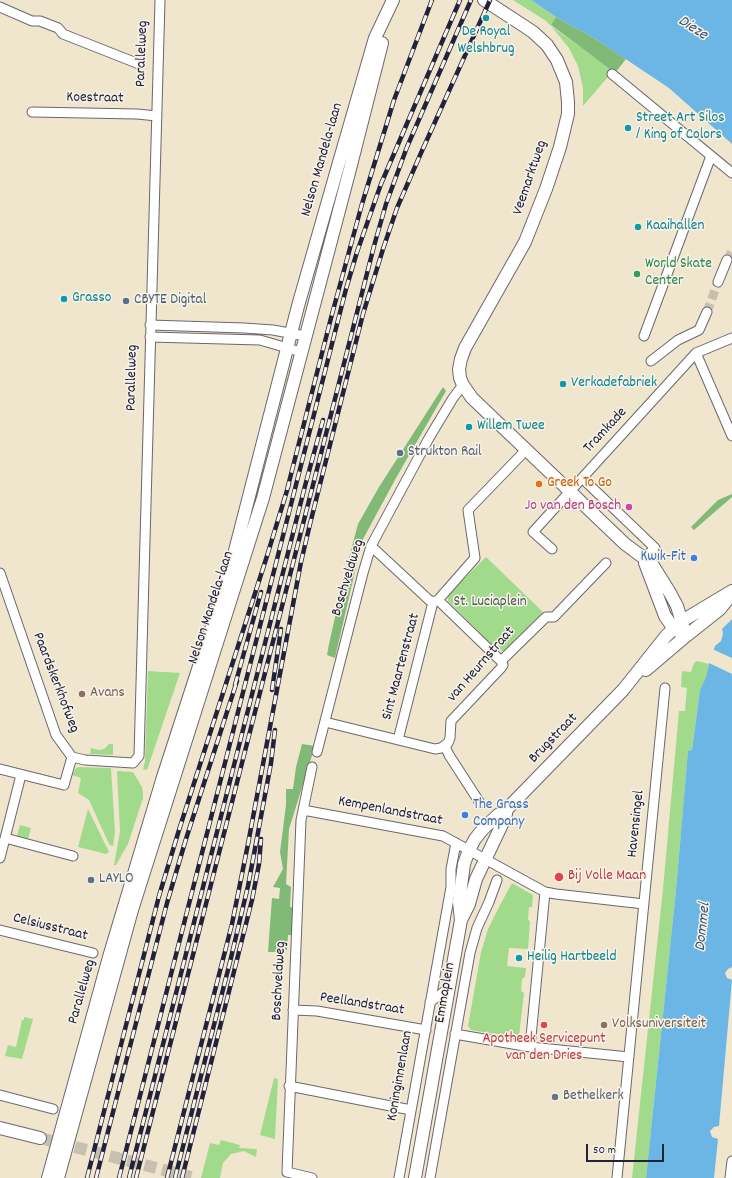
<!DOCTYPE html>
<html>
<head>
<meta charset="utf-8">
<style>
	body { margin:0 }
	#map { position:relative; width:732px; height:1178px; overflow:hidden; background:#f0e6cd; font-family:Dekko,sans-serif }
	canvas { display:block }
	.scale { position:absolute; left:586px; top:1144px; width:78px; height:18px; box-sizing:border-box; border:2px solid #22223b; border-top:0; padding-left:5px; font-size:12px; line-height:14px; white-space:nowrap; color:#22223b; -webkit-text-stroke:3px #f7f3e8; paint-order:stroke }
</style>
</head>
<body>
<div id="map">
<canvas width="732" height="1178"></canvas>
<div class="scale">50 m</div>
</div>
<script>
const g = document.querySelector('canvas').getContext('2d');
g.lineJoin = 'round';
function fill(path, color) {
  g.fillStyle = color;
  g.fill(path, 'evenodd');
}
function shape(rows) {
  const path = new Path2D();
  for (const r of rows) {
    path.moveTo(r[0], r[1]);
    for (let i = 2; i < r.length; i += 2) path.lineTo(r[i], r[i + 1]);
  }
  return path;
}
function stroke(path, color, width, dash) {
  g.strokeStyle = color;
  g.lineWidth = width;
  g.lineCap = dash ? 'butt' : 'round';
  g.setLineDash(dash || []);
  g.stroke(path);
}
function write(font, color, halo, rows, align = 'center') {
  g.font = font + ' Dekko,sans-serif';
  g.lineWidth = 3;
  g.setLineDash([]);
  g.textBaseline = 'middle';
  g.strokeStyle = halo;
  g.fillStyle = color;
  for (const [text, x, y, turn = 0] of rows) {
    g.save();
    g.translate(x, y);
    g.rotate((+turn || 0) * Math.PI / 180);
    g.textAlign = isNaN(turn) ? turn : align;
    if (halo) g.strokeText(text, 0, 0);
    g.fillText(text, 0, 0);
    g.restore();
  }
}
const green = shape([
	[513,0,531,0,556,17,551,26,613,71,583,106,583,88,578,66,569,48,551,26,546,21],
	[486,557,543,612,504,651,497,650,448,601,448,597,450,593],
	[697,661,709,664,706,677,700,690,692,750,688,752,676,890,646,1178,632,1178,663,889,679,711,685,711,687,688,681,687,682,671,691,672,694,663],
	[148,671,180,673,147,770,143,769,145,762],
	[109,744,113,744,113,755,90,754,91,748,99,750,104,749],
	[79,767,111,768,115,832,113,846,112,846,109,844,89,800,78,793,81,778,72,775,76,768],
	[117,771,133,772,142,787,143,793,143,798,128,844,116,865,114,865,120,831],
	[88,809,109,852,106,854,78,847],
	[20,825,31,828,28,839,17,836],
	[512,883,533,895,532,907,529,907,528,919,530,922,528,949,509,948,507,966,526,968,525,977,522,979,521,991,524,993,519,1036,514,1035,513,1037,471,1030,468,1026,481,952,488,929,500,905],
	[24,1017,33,1019,22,1059,5,1056,8,1045,16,1047,22,1020,24,1020],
	[274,1078,278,1079,275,1139,260,1135],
	[221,1140,240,1145,239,1148,257,1149,256,1157,244,1151,231,1154,223,1163,220,1178,201,1178,210,1143,219,1145]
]);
const forest = shape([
	[556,17,594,38,626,59,615,73,551,25],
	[443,387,446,391,396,478,362,541,335,658,327,655,329,644,345,573,358,524,379,487],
	[732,494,732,497,694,530,691,527,718,500],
	[302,744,315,746,289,829,286,884,291,887,290,907,296,908,294,935,288,935,287,950,280,949,279,952,268,952,272,898,279,899,280,888,273,887,283,869,280,852,286,805,286,789,293,789,296,767]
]);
const water = shape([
	[531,0,732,0,732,144,669,88,594,38,556,17],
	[732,619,732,967,728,969,725,973,727,978,732,980,719,1126,714,1127,710,1131,712,1137,718,1139,714,1178,646,1178,676,890,688,751,692,750,700,690,706,677,709,664,715,646,721,641,723,634,722,629]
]);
const pier = shape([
	[712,649,732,658,732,674,707,662]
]);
const streetTunnel = shape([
	[727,260,732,251],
	[707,312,718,282]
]);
const secondaryTunnel = shape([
	[40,1138,195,1178]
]);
const street = shape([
	[0,7,32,21,40,21,58,28,63,34,139,64],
	[612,74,732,173],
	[32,112,137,114,157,116],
	[718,282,727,260],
	[150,325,244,328,273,330,305,336],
	[644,336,711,156],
	[150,337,260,340,301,352],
	[696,353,732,436],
	[651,361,678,340,699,330,707,312],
	[582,478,655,548,643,559],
	[371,546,429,600,433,602,438,600,501,661],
	[552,549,533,532,696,353,732,338],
	[0,573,56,735,72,757,85,760,133,763,139,756,160,0],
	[438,600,475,558,468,510,526,450],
	[325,722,435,749,441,748,448,743,450,738,451,721,501,668,503,665,501,661,546,617,554,617,606,563],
	[398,740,433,602],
	[445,746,449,755,480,803],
	[317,752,363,573,371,546,429,438,453,398,463,385],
	[312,767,301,820,287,1172,312,1178],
	[0,769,64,785,72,757],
	[303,810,443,836,545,892,556,894,644,904],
	[5,838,73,856],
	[0,858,21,775],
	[0,930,93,953],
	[430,1002,448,989],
	[293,1010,317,1011,426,1030],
	[455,1034,530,1047,629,1057],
	[530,1047,545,892],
	[289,1086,411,1110],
	[0,1095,53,1109],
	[399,1178,451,887,451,869,456,843],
	[430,1178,470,953,477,928,489,902,497,880],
	[617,1178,665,688],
	[730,1178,732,1161]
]);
const secondary = shape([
	[484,0,521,24,533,32,547,45,557,60,566,82,568,102,568,114,560,147,546,189,525,242,465,348,461,359,459,369,460,378,463,385,472,398,625,544,652,564,670,593,677,606,686,636],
	[645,563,665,616,674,629,680,632],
	[646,670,686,636,720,609,731,595],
	[461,920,469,904,476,879,505,818,507,809],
	[0,1128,40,1138],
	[48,1178,109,957,163,777,229,574,298,306,338,166,375,38,393,0],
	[58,1178,132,910,263,498,350,169,382,43],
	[415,1178,461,920,459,902,464,864,469,850,475,839,483,829,498,815,507,809,623,690,666,636,682,621,732,591]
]);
const rail = shape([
	[287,490,331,318,362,204,394,100,432,0],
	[235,685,261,592],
	[272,690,281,629],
	[87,1178,159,896,179,830,267,556,289,484],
	[96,1178,167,903,186,839,237,681],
	[119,1178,346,289,357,252,381,184,460,0],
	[129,1178,305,486,323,420],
	[136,1178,374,246,386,204,407,147,471,0],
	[167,1178,232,924,248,844,301,562,310,524,363,314,383,249,397,208,421,153,490,0],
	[175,1178,230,962,248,886,271,763,275,730],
	[182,1178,252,900,259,864,261,839]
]);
const markers = [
	[486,18,4,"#0f9aa8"],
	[628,128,4,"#0f9aa8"],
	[638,227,4,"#0f9aa8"],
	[637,274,4,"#2e9e5b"],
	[64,299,4,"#0f9aa8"],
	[126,301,4,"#5c6f8a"],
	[563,384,4,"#0f9aa8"],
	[469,427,4,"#0f9aa8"],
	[400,453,4,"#5c6f8a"],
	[539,484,4,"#e8710a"],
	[629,507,4,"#d1479c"],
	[694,558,4,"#3f7fe0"],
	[82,694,4,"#8d6e63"],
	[465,815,4,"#3f7fe0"],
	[559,877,5,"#e0444e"],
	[91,880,4,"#5c6f8a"],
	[519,958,4,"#0f9aa8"],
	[544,1025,4,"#e0444e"],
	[604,1025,4,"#8d6e63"],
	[555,1097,4,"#6b7280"]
];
const cultureNames = [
	["De Royal",486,33,"center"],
	["Welshbrug",486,50,"center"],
	["Street Art Silos",636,119],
	["/ King of Colors",636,136],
	["Kaaihallen",646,227],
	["Grasso",72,299],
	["Verkadefabriek",571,384],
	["Willem Twee",477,427],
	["Heilig Hartbeeld",527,958]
];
const streetNames = [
	["Parallelweg",143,54,-88],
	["Koestraat",95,99,1],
	["Nelson Mandela-laan",323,160,-74],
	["Veemarktweg",531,178,-71],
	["Parallelweg",133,378,-89],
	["Tramkade",606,431,-47],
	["Boschveldweg",349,578,-73],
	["Nelson Mandela-laan",212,608,-72],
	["van Heurnstraat",482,665,-49],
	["Sint Maartenstraat",402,667,-75],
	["Paardskerkhofweg",55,683,69],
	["Brugstraat",554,739,-46],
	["Kempenlandstraat",390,812,11],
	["Havensingel",637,824,-84],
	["Celsiusstraat",50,928,14],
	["Boschveldweg",280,981,-87],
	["Parallelweg",83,992,-74],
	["Emmaplein",446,993,-80],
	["Peellandstraat",362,1005,9],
	["Koninginnenlaan",401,1076,-80]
];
const leisureNames = [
	["World Skate",645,265],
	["Center",645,282]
];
const serviceNames = [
	["CBYTE Digital",134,301],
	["Strukton Rail",408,453],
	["LAYLO",99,880]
];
const foodNames = [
	["Greek To Go",547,484]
];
const hotelNames = [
	["Jo van den Bosch",621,507]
];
const shopNames = [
	["Kwik-Fit",686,558],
	["The Grass",473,806,"left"],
	["Company",473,823,"left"]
];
const parkNames = [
	["St. Luciaplein",490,603]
];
const educationNames = [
	["Avans",90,694],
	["Volksuniversiteit",612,1025]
];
const healthNames = [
	["Bij Volle Maan",568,877],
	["Apotheek Servicepunt",544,1040,"center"],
	["van den Dries",544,1057,"center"]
];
const worshipNames = [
	["Bethelkerk",563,1097]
];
const waterNames = [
	["Dieze",692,29,33],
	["Dommel",704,927,-84]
];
fill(green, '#a2da8b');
fill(forest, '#81ba77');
fill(water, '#6cb6e5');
fill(pier, '#f0e6cd');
stroke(streetTunnel, '#c7bfb0', 9, [9, 4.5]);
stroke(secondaryTunnel, '#c7bfb0', 12, [12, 6]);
stroke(street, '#6a676e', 11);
stroke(secondary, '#6a676e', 14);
stroke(street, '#fff', 9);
stroke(secondary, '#fff', 12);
stroke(rail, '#22223b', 4.5);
stroke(rail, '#f7f3e8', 3, [9]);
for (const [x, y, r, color] of markers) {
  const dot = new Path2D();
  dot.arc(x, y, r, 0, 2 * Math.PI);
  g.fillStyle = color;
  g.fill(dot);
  stroke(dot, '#f7f3e8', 1.5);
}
write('15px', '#0d838f', '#f7f3e8', cultureNames, 'left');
write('15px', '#22223b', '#f7f3e8', streetNames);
write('15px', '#27864d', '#f7f3e8', leisureNames, 'left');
write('15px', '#4e5e75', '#f7f3e8', serviceNames, 'left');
write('15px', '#c56008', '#f7f3e8', foodNames, 'left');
write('15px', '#b23c85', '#f7f3e8', hotelNames, 'right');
write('15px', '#366cbe', '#f7f3e8', shopNames, 'right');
write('15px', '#485953', '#f7f3e8', parkNames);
write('15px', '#785e54', '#f7f3e8', educationNames, 'left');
write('15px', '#be3a42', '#f7f3e8', healthNames, 'left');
write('15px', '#5b616d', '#f7f3e8', worshipNames, 'left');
write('italic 16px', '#3c5676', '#f7f3e8', waterNames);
</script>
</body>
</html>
